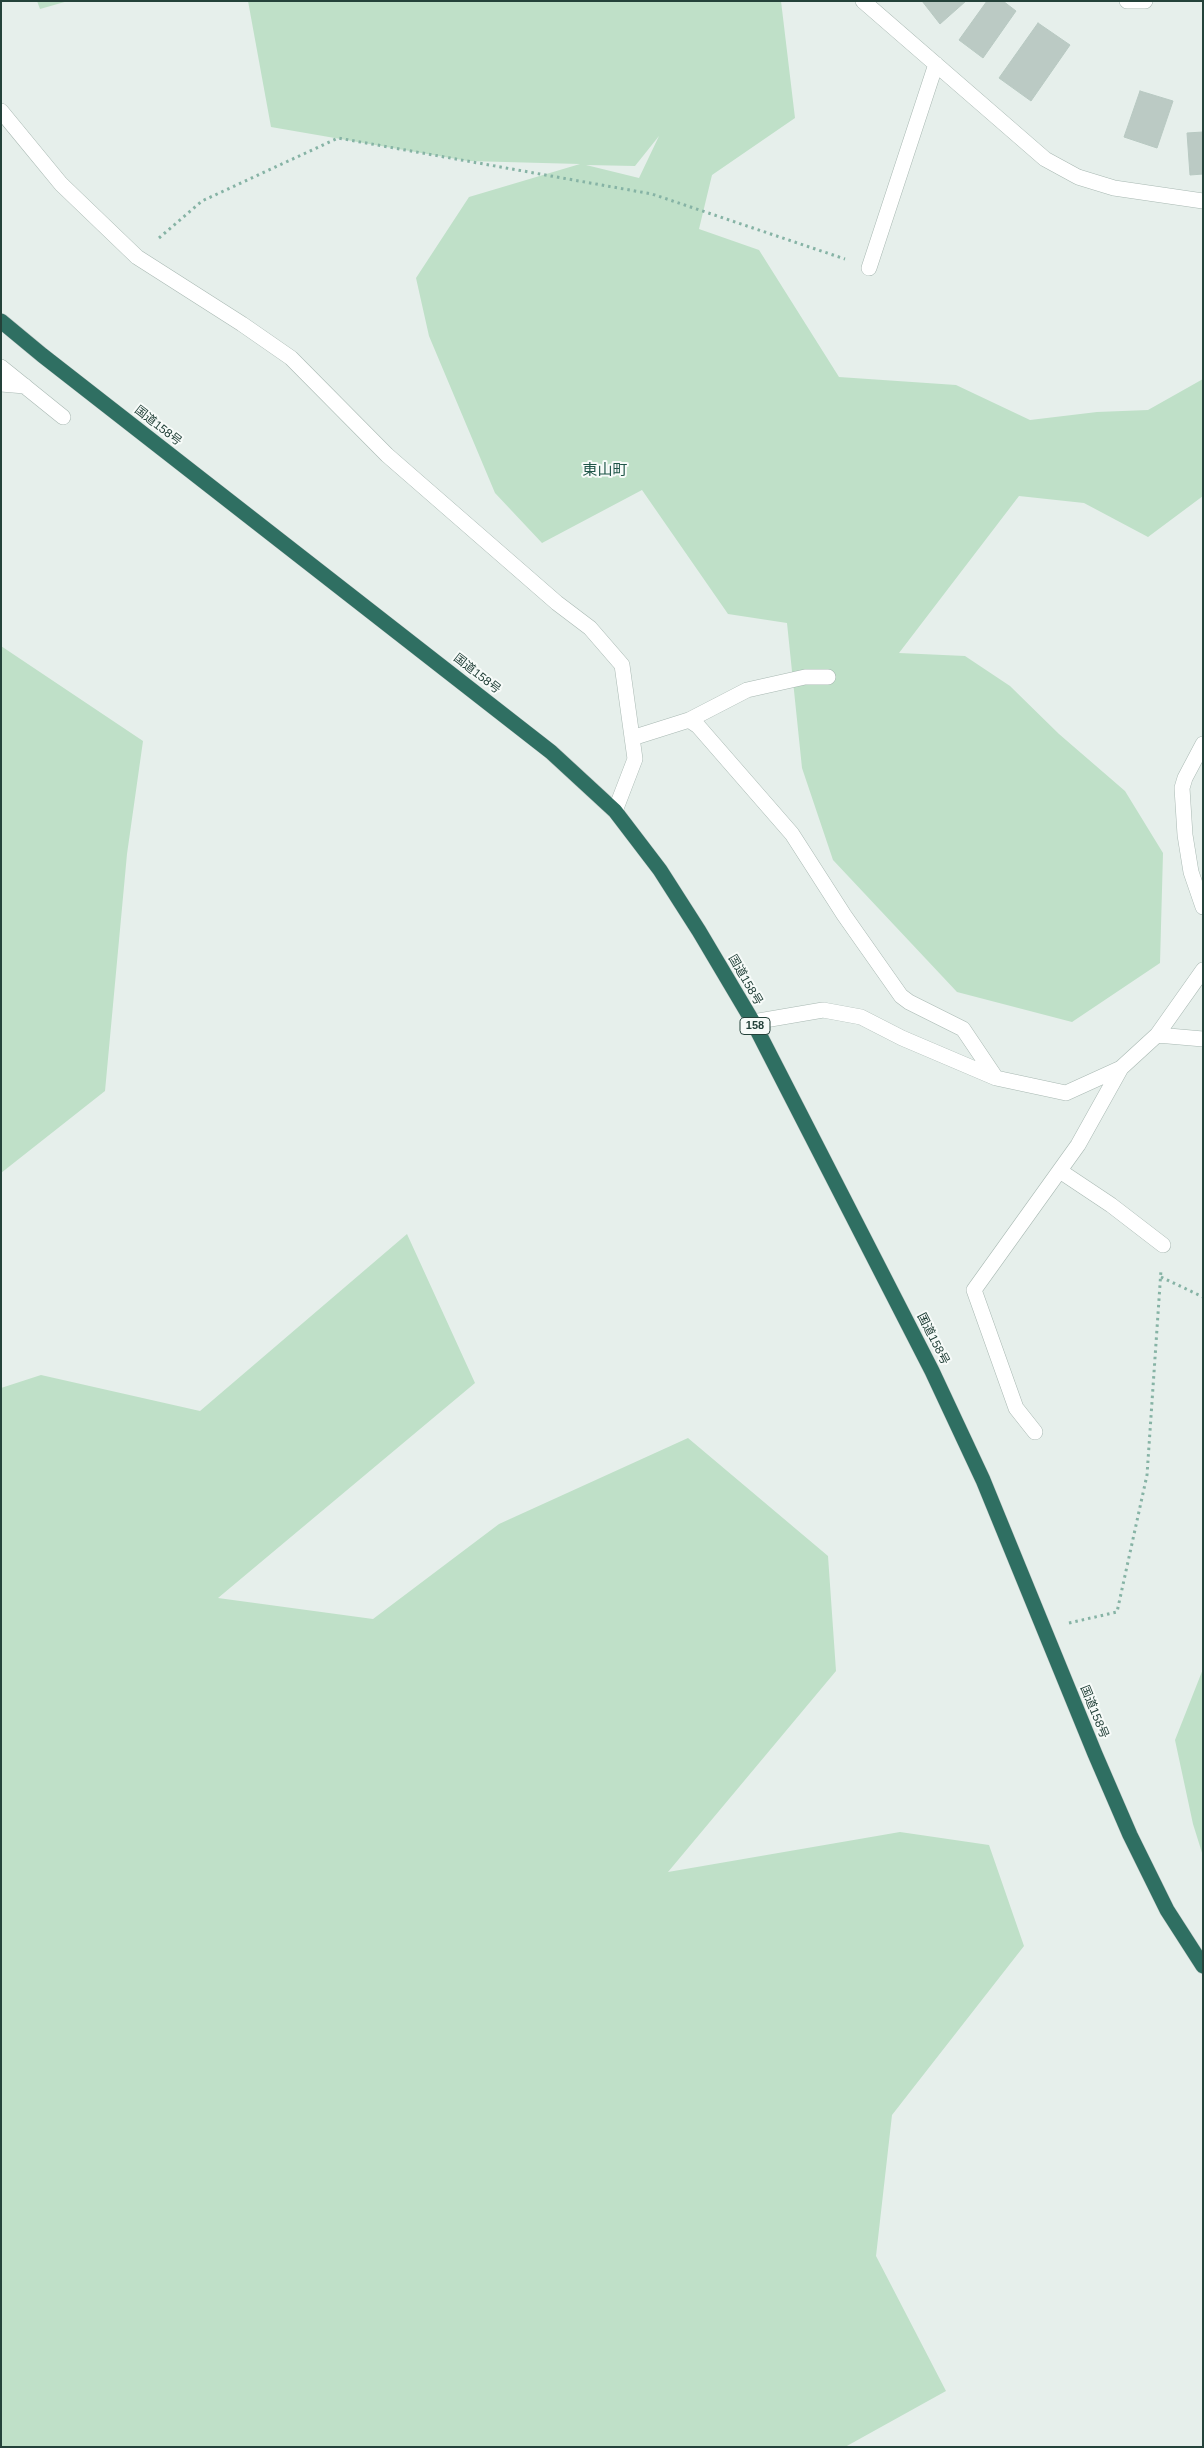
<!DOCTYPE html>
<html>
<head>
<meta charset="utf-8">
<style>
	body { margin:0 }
	#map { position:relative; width:1204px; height:2448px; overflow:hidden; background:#e6efeb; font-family:Helvetica,sans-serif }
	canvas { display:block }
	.frame { position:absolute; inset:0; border:2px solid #24423a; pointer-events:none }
</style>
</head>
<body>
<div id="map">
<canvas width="1204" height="2448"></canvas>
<div class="frame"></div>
</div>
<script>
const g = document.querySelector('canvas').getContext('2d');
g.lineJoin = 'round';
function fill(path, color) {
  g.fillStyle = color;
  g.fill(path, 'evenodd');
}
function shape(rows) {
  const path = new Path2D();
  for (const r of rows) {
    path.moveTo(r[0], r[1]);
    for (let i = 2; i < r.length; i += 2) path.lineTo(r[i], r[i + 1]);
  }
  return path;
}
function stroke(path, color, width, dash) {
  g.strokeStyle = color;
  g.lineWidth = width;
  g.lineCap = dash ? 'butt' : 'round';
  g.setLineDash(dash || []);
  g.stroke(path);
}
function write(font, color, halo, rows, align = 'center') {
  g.font = font + ' Helvetica,"Noto Sans JP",sans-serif';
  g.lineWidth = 4;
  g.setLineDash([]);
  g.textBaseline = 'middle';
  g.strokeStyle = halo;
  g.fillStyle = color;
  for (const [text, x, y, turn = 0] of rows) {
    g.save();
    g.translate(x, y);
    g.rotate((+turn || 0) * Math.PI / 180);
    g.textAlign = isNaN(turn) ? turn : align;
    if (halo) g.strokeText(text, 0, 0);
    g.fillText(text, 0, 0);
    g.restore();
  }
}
const green = shape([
	[37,1,68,1,40,9],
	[248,1,781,1,795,118,712,175,699,229,759,250,839,377,956,385,1030,420,1097,412,1148,410,1203,379,1203,496,1148,537,1084,503,1019,496,899,653,965,656,1010,686,1059,734,1125,791,1163,853,1160,963,1072,1022,957,992,833,860,802,768,787,623,728,614,642,490,542,543,495,493,429,336,416,278,469,197,580,164,468,161,271,127],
	[659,136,639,178,586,165,635,166],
	[1,646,143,741,127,854,105,1091,1,1173],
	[407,1234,475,1383,218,1598,373,1619,499,1524,688,1438,828,1556,836,1671,668,1872,900,1832,989,1845,1024,1946,892,2115,876,2256,946,2391,845,2447,1,2447,1,1388,41,1375,200,1411],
	[1203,1669,1203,1856,1193,1824,1175,1740]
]);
const building = shape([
	[922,1,966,1,940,24,922,1],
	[987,1,1003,1,1016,11,983,58,959,40,987,1],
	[1038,23,1070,45,1031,101,999,78,1038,23],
	[1140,91,1173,101,1157,148,1124,137,1140,91],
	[1203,132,1203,174,1190,175,1187,133,1203,132]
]);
const path = shape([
	[159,238,202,201,338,138,652,194,845,259],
	[1161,1277,1203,1297],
	[1069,1623,1117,1612,1147,1475,1161,1270]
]);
const minor = shape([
	[863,1,1045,159,1078,177,1114,188,1203,201],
	[1127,1,1145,1],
	[1,111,61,184,137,257,242,324,291,358,387,455,557,603,590,628,622,665,635,759,615,811],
	[869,268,936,64],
	[1,367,63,417],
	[1,384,25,386],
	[689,720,747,690,805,677,828,677],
	[632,738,689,720,698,726,792,834,844,915,901,996,909,1002,963,1029,996,1078],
	[1203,744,1185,778,1182,788,1185,835,1191,872,1203,907],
	[753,1022,823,1010,861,1017,902,1038,996,1078,1066,1093,1121,1068,1157,1035,1203,970],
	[1157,1035,1203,1039],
	[1060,1171,1111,1205,1163,1245],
	[1035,1432,1016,1408,974,1290,1078,1145,1121,1068]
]);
const highway = shape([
	[1,321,42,355,551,752,615,811,660,870,699,931,753,1022,932,1371,983,1480,1095,1754,1130,1835,1167,1910,1203,1966]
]);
const shields = [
	[755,1026,30]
];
const shieldNames = [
	["158",755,1026]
];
const streetNames = [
	["国道158号",158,426,38],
	["国道158号",477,674,38],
	["国道158号",745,980,60],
	["国道158号",933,1339,63],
	["国道158号",1094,1712,68]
];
const quarterNames = [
	["東山町",605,471]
];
fill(green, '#bfe0c8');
fill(building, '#bbcac4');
stroke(building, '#b8c9c2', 1);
stroke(minor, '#a8b8b2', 16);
stroke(highway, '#c2cac8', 16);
stroke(path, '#86b3a5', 3, [2.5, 4]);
stroke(minor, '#fff', 15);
stroke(highway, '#2f6f62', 15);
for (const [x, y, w] of shields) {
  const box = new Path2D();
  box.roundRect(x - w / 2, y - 8.5, w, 17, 4);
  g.fillStyle = '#f7fbf9';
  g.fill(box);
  stroke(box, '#24423a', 1);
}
write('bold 11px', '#24423a', null, shieldNames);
write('12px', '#24423a', '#f7fbf9', streetNames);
write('15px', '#1f5548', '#f7fbf9', quarterNames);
</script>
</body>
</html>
